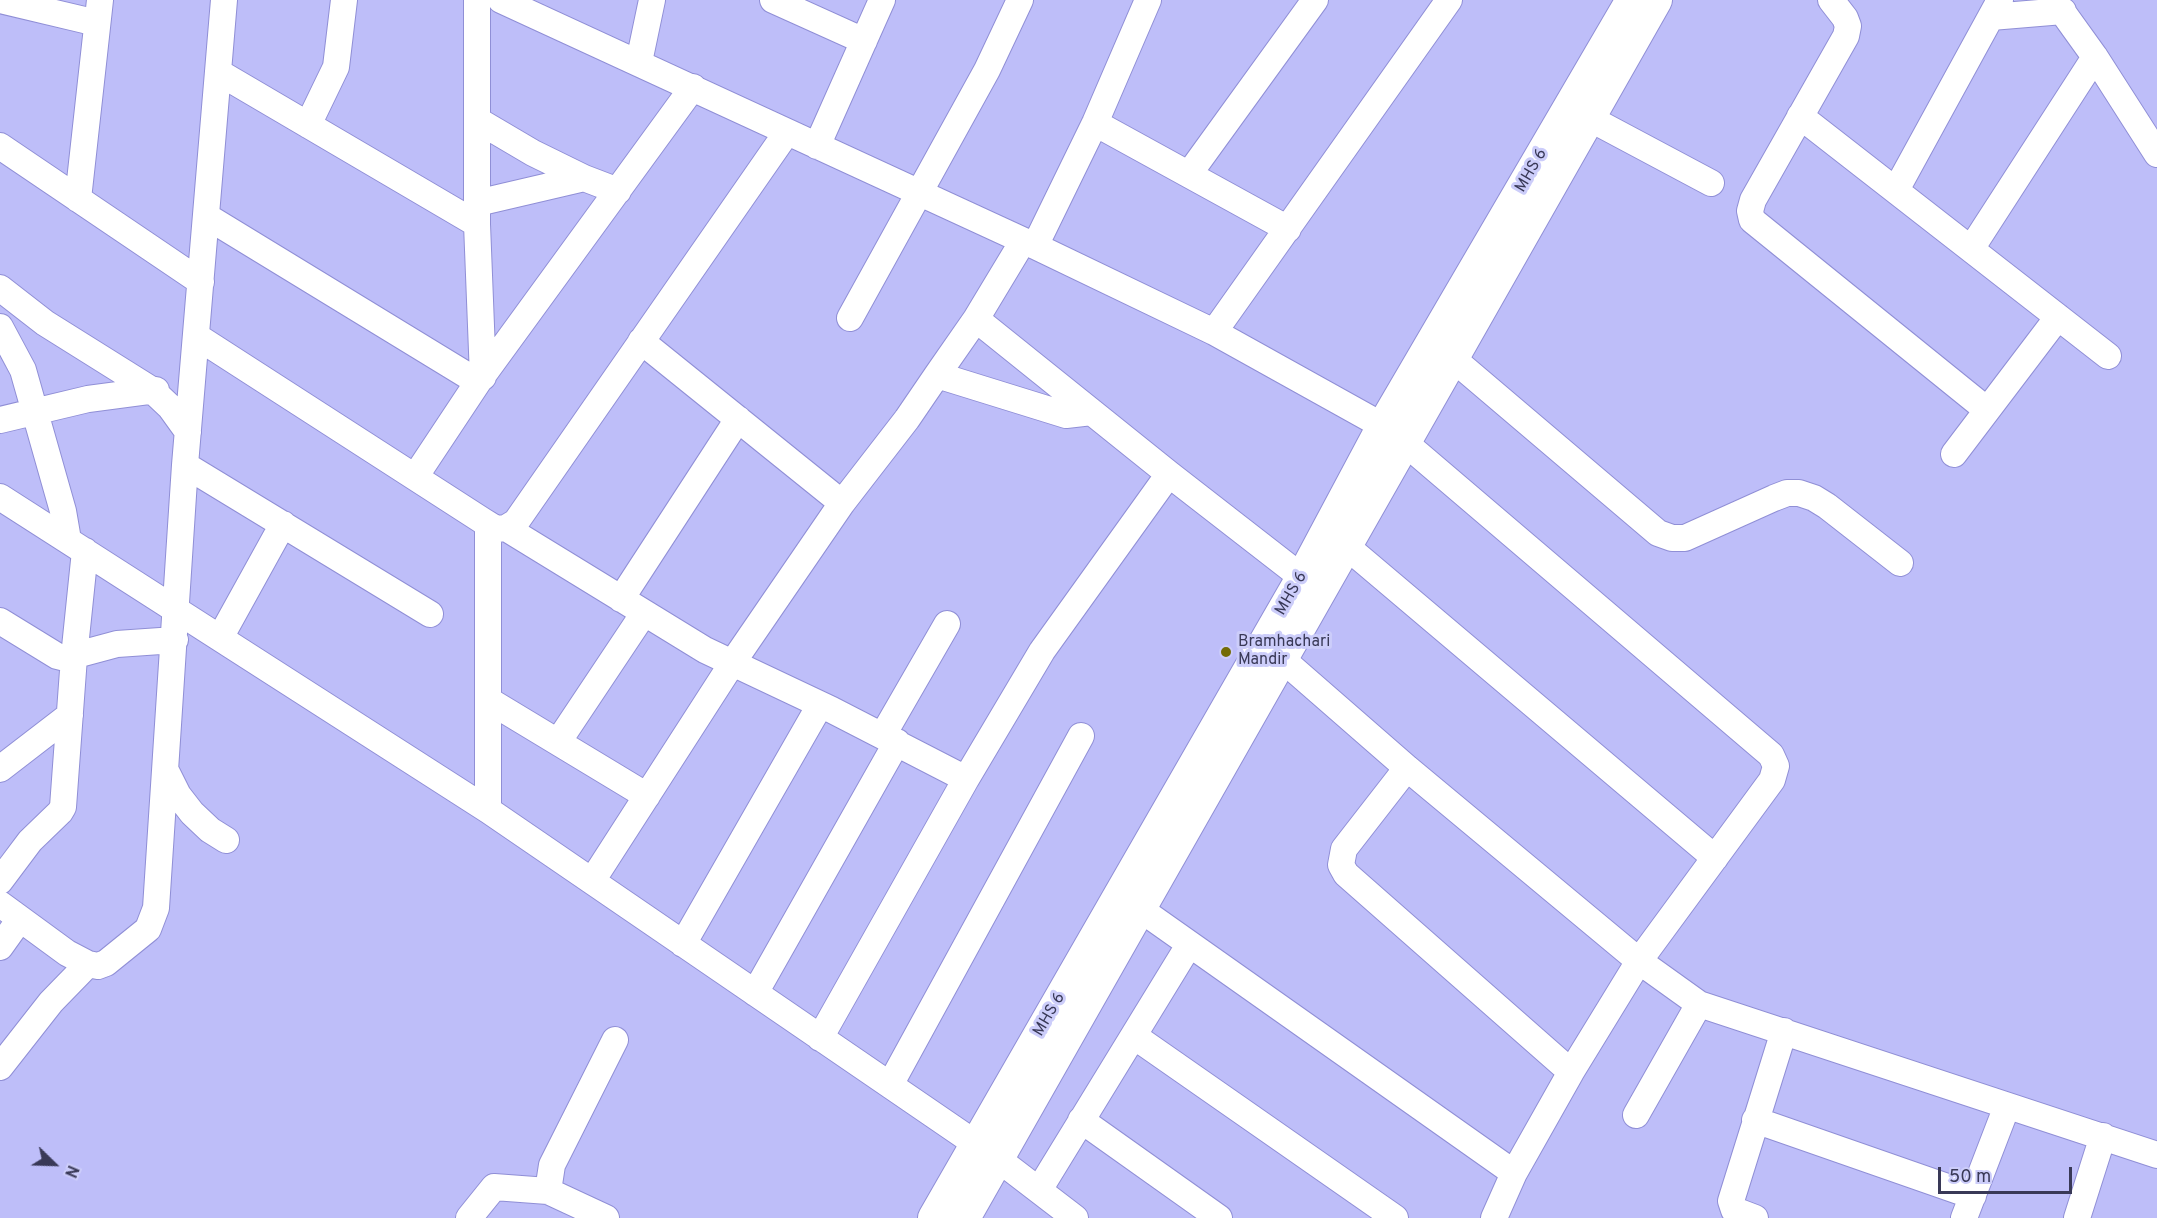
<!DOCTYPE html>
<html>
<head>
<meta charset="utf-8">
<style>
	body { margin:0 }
	#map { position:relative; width:2157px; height:1218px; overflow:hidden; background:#bebef9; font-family:Overpass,sans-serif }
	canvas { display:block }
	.north { position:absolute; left:24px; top:1134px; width:60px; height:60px; -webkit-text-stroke:4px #cccdfa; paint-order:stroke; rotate:113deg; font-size:16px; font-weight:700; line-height:24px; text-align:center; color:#393957 }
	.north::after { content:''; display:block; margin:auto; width:21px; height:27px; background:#393957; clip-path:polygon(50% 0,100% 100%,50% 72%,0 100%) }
	.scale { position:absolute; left:1938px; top:1167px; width:134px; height:27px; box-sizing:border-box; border:3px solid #393957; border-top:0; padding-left:8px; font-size:18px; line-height:21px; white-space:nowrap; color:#393957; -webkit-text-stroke:4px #cccdfa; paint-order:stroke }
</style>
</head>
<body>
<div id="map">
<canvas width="2157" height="1218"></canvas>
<div class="north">N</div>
<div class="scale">50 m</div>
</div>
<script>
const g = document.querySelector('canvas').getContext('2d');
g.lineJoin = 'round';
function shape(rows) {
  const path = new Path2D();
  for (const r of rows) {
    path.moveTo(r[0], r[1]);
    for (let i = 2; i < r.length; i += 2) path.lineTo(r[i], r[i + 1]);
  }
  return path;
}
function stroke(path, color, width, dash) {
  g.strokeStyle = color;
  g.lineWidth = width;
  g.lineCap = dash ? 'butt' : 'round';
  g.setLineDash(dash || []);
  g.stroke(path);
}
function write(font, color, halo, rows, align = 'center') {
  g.font = font + ' Overpass,sans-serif';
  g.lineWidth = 6;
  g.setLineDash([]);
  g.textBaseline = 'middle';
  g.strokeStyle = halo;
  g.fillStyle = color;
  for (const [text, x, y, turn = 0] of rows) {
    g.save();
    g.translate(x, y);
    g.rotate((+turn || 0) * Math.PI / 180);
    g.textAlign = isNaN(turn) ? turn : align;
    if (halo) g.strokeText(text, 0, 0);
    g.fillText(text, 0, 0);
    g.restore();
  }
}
const minor = shape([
	[0,0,97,23],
	[477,0,477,224,483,377],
	[501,0,1035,246,1214,332,1383,426,1404,442,1771,755,1776,766,1772,780,1639,961,1571,1072,1514,1173,1494,1218],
	[773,0,864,41],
	[1831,0,1845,18,1848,26,1846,36,1753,200,1750,211,1752,220,1987,410],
	[2054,0,2095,57,2157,154],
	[1991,17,2063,11],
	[639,62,652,0],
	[218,72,477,224],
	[1800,116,2108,356],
	[1589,118,1711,183],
	[477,120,533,153,584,178,618,191],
	[1095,123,1288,229],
	[308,125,336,67,344,0],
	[0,146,201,282],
	[817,146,882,0],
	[1189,174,1315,0],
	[1896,190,2000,0],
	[78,199,100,0],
	[477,203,584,178],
	[206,216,478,382,693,87],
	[1035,246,1095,123,1148,0],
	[1971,249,2095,57],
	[0,288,45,323,152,390,170,407,188,432],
	[850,318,987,70,1020,0],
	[976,319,1169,474,1317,589],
	[0,327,23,370,63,511,68,540],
	[1214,332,1449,0],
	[196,336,483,521,496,529,506,528,516,522,787,132],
	[641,341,842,503],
	[1452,358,1658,533,1672,538,1685,538,1774,498,1787,493,1799,493,1814,498,1827,506,1900,563],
	[937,375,1066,415,1092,412],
	[0,420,88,399,156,390],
	[1954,454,2058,317],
	[185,465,430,614],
	[415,477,478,382],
	[0,497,488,810,998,1159,1075,1218],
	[488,524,488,810],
	[506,528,705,650,832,710,966,779],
	[1346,546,1715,858],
	[621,599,738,419],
	[0,621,57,656,65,658,117,644,175,640],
	[220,638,283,524],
	[1282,659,1407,768,1639,961,1699,1004,2157,1155],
	[488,700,647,796],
	[883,735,947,624],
	[558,742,644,613],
	[1407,768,1344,849,1341,865,1346,874,1571,1072],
	[0,769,70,715],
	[166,771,178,795,192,813,210,830,226,840],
	[0,881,30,841,60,812,63,807,74,657,85,551],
	[592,881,733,662,842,503,907,419,937,375,976,319,1023,241],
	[0,904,67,953,88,964,98,966,106,963,148,929,156,908,185,465,224,0],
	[1140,909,1514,1173],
	[683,944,820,705],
	[0,947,20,919],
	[755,993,897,742],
	[1134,1036,1395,1218],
	[820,1038,966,779,1042,651,1169,474],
	[0,1067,51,1002,88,964],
	[890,1085,1081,736],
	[1636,1115,1699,1004],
	[1081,1120,1219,1218],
	[1755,1120,1973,1196],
	[1039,1190,1189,945],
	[548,1191,552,1165,615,1040],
	[469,1218,494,1187,548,1191,606,1218],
	[1755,1218,1734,1210,1731,1201,1784,1031],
	[1964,1218,2007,1106],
	[2077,1218,2103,1136]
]);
const major = shape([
	[934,1218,1302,578,1383,426,1632,0],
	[964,1218,1656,0]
]);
const markers = [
	[1226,652,6,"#736b06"]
];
const streetNames = [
	["MHS 6",1532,171,-60],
	["MHS 6",1292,594,-60],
	["MHS 6",1050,1015,-60]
];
const poiNames = [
	["Bramhachari",1238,643],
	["Mandir",1238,661]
];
stroke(minor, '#908fd6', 28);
stroke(major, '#908fd6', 34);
stroke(minor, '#fff', 26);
stroke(major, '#fff', 32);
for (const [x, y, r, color] of markers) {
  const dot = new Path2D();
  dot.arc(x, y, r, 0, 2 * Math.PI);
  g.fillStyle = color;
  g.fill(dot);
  stroke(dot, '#cccdfa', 2);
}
write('16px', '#393957', '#cccdfa', streetNames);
write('16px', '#393957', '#cccdfa', poiNames, 'left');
</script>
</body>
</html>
